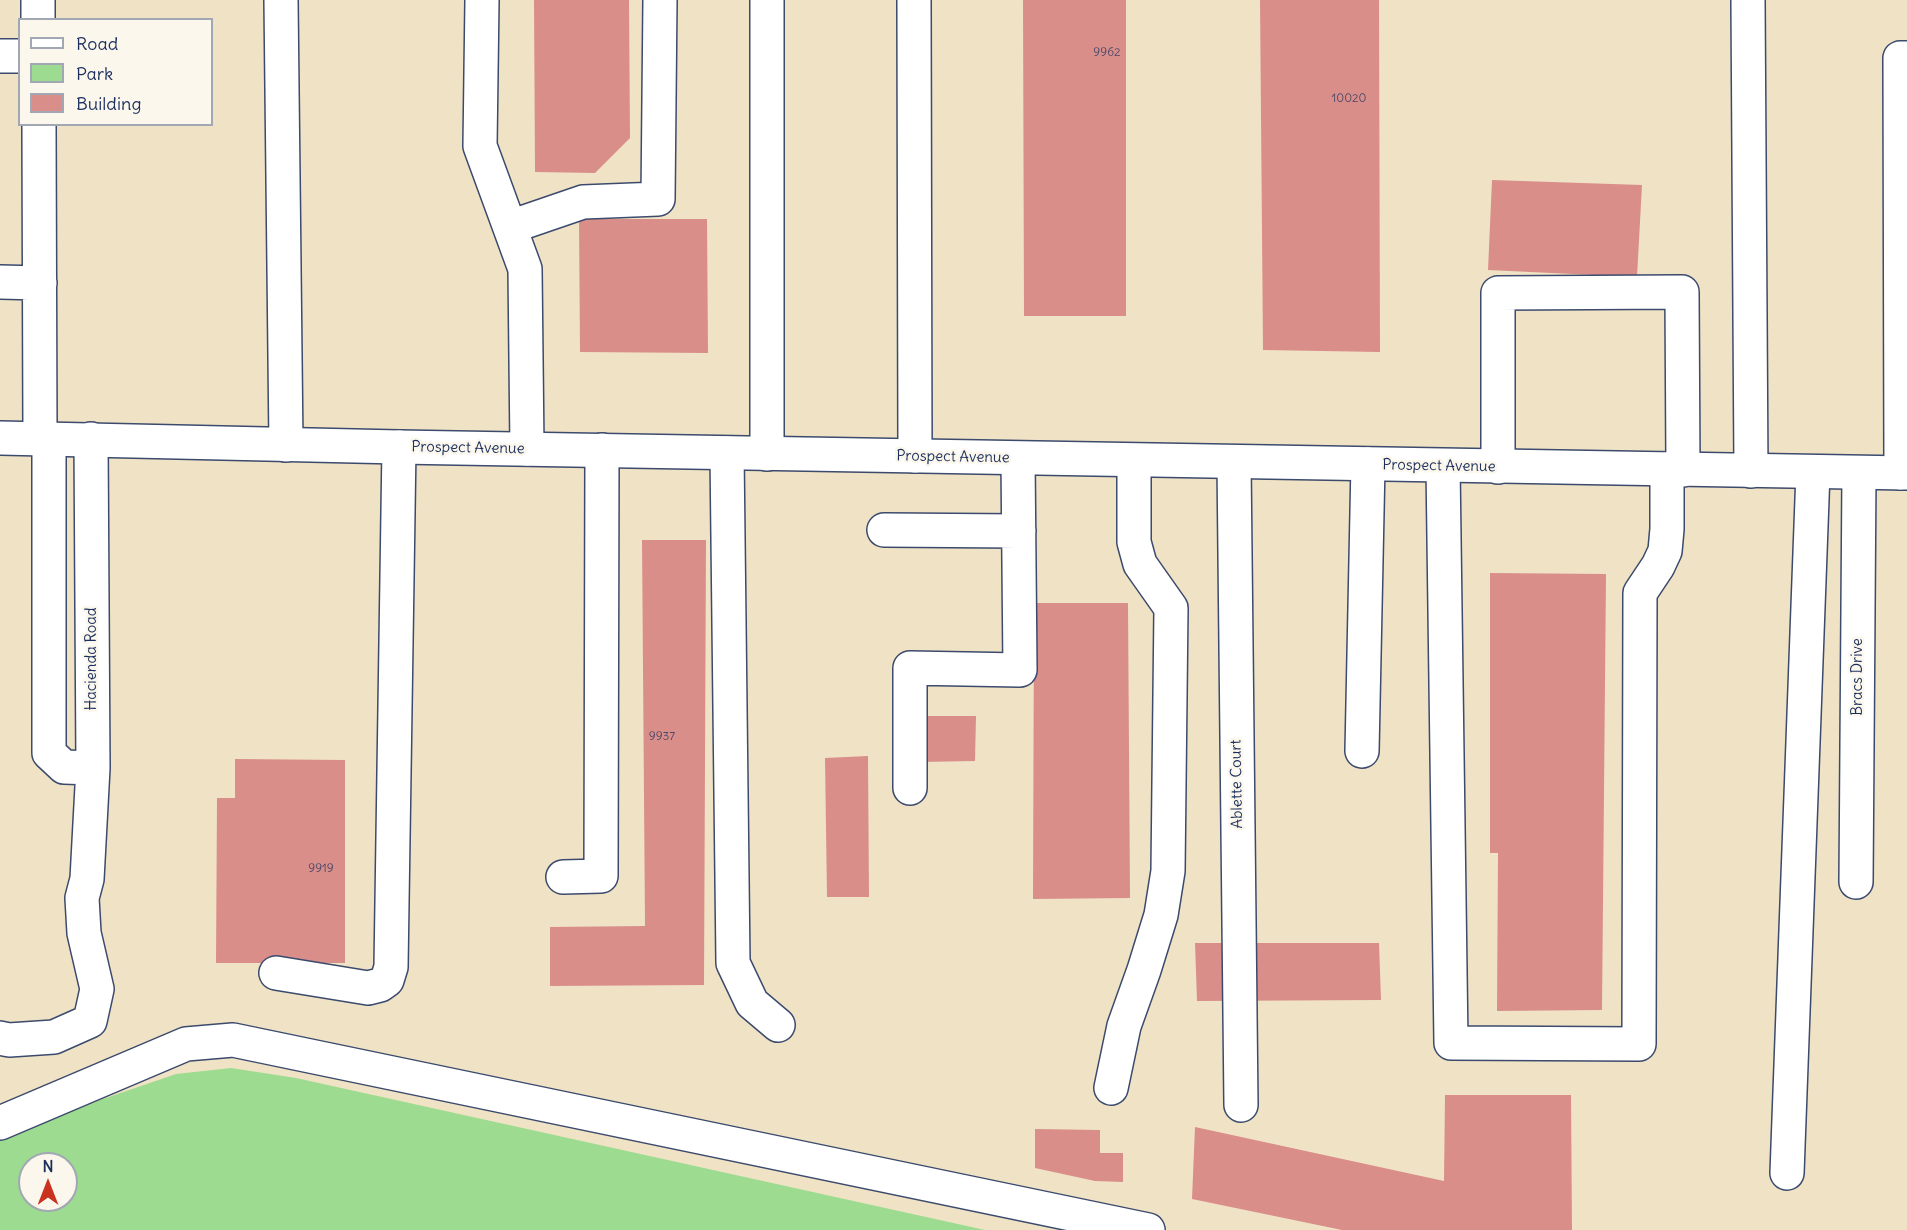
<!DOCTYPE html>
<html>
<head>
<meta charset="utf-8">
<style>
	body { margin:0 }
	#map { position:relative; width:1907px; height:1230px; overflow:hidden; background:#f0e3c5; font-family:Delius,sans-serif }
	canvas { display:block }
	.legend { position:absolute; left:18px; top:18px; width:195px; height:108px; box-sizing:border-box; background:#fbf7ec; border:2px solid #a1a7b3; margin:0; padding:8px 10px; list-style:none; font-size:18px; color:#1b2f5e }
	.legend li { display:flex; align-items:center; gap:12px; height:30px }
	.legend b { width:30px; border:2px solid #a1a7b3 }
	.north { position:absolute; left:18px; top:1152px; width:60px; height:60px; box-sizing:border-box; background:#fbf7ec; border:2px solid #a1a7b3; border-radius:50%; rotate:0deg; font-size:16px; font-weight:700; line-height:24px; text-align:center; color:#1b2f5e }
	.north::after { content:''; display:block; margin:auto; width:21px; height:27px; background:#c8321e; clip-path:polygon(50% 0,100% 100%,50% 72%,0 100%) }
</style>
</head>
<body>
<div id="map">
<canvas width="1907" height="1230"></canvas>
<ul class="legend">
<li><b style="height:8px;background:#fff"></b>Road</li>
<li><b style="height:16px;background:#9ddb90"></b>Park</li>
<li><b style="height:16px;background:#d98e89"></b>Building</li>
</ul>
<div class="north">N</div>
</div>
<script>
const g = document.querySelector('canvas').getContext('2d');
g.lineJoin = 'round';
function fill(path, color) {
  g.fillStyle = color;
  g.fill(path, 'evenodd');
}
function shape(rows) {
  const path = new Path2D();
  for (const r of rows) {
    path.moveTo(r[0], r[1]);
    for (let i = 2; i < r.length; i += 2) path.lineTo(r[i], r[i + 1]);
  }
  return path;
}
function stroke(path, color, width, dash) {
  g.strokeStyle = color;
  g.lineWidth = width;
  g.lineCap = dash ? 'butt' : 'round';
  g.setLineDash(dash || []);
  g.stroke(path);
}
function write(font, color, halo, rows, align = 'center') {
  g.font = font + ' Delius,sans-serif';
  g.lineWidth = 5;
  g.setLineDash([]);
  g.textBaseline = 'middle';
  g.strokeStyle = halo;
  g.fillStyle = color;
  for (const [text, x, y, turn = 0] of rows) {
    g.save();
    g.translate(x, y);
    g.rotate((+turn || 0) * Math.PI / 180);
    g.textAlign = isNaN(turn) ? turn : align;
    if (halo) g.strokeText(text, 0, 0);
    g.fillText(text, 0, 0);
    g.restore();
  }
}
const green = shape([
	[231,1068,296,1078,985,1230,0,1230,0,1140,100,1100,176,1074],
	[30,1164,66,1164,66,1200,30,1200]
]);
const building = shape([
	[534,0,629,0,630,138,595,173,535,172],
	[1023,0,1126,0,1126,316,1024,316],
	[1260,0,1379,0,1380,352,1263,350],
	[1492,180,1642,185,1637,277,1488,270],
	[579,219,707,219,708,353,580,352],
	[642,540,706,540,704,985,550,986,550,927,645,926],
	[1490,573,1606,574,1602,1010,1497,1011,1498,853,1490,853],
	[1034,603,1128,603,1130,898,1033,899],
	[919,716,976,716,975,761,919,762],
	[868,756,869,897,827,897,825,758],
	[235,759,345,760,345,963,216,963,217,798,235,798],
	[1195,943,1379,943,1381,1000,1197,1001],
	[1445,1095,1571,1095,1572,1230,1342,1230,1192,1199,1195,1127,1444,1181],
	[1035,1129,1100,1130,1100,1153,1123,1153,1123,1182,1095,1181,1035,1168]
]);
const minor = shape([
	[38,0,38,20],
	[281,0,286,445],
	[482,0,480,146,525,269,527,449],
	[767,0,767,454],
	[914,0,915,456],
	[1748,0,1751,471],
	[0,56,20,56],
	[39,124,40,438],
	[510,227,583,202,658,199,660,0],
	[0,282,40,283],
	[49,438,49,753,64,767,93,768],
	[727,453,733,963,752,1003,778,1025],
	[1234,462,1241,1105],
	[1443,466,1451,1043,1639,1044,1640,593,1658,566,1665,551,1667,529,1667,469],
	[1498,467,1498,293,1682,292,1683,470],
	[1901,473,1900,58,1907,58],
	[884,530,1019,531],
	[1362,751,1368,464],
	[910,788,910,668,1020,670,1018,459],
	[563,877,601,876,602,450],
	[1856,882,1859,473],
	[276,973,368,988,380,985,387,980,391,967,399,447],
	[0,1038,9,1040,54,1037,90,1021,97,989,84,933,82,898,87,879,93,768,91,439],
	[1111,1088,1124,1026,1144,970,1161,915,1168,871,1171,608,1140,564,1134,542,1134,461],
	[0,1123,186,1044,233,1040,1148,1230],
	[1787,1173,1813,472]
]);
const major = shape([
	[0,438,399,447,1907,473]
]);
const numberNames = [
	["9962",1107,53],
	["10020",1349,99],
	["9937",662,737],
	["9919",321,869]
];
const streetNames = [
	["Prospect Avenue",468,448,1],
	["Prospect Avenue",953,457,1],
	["Prospect Avenue",1439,466,1],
	["Hacienda Road",92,659,-90],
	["Bracs Drive",1858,677,-90],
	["Ablette Court",1237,784,-91]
];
fill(green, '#9ddb90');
fill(building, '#d98e89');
stroke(minor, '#3b4a6d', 36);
stroke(major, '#3b4a6d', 36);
stroke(minor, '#fff', 33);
stroke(major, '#fff', 33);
write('12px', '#4a4769', null, numberNames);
write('15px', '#1b2f5e', '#fbf7ec', streetNames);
</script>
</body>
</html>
